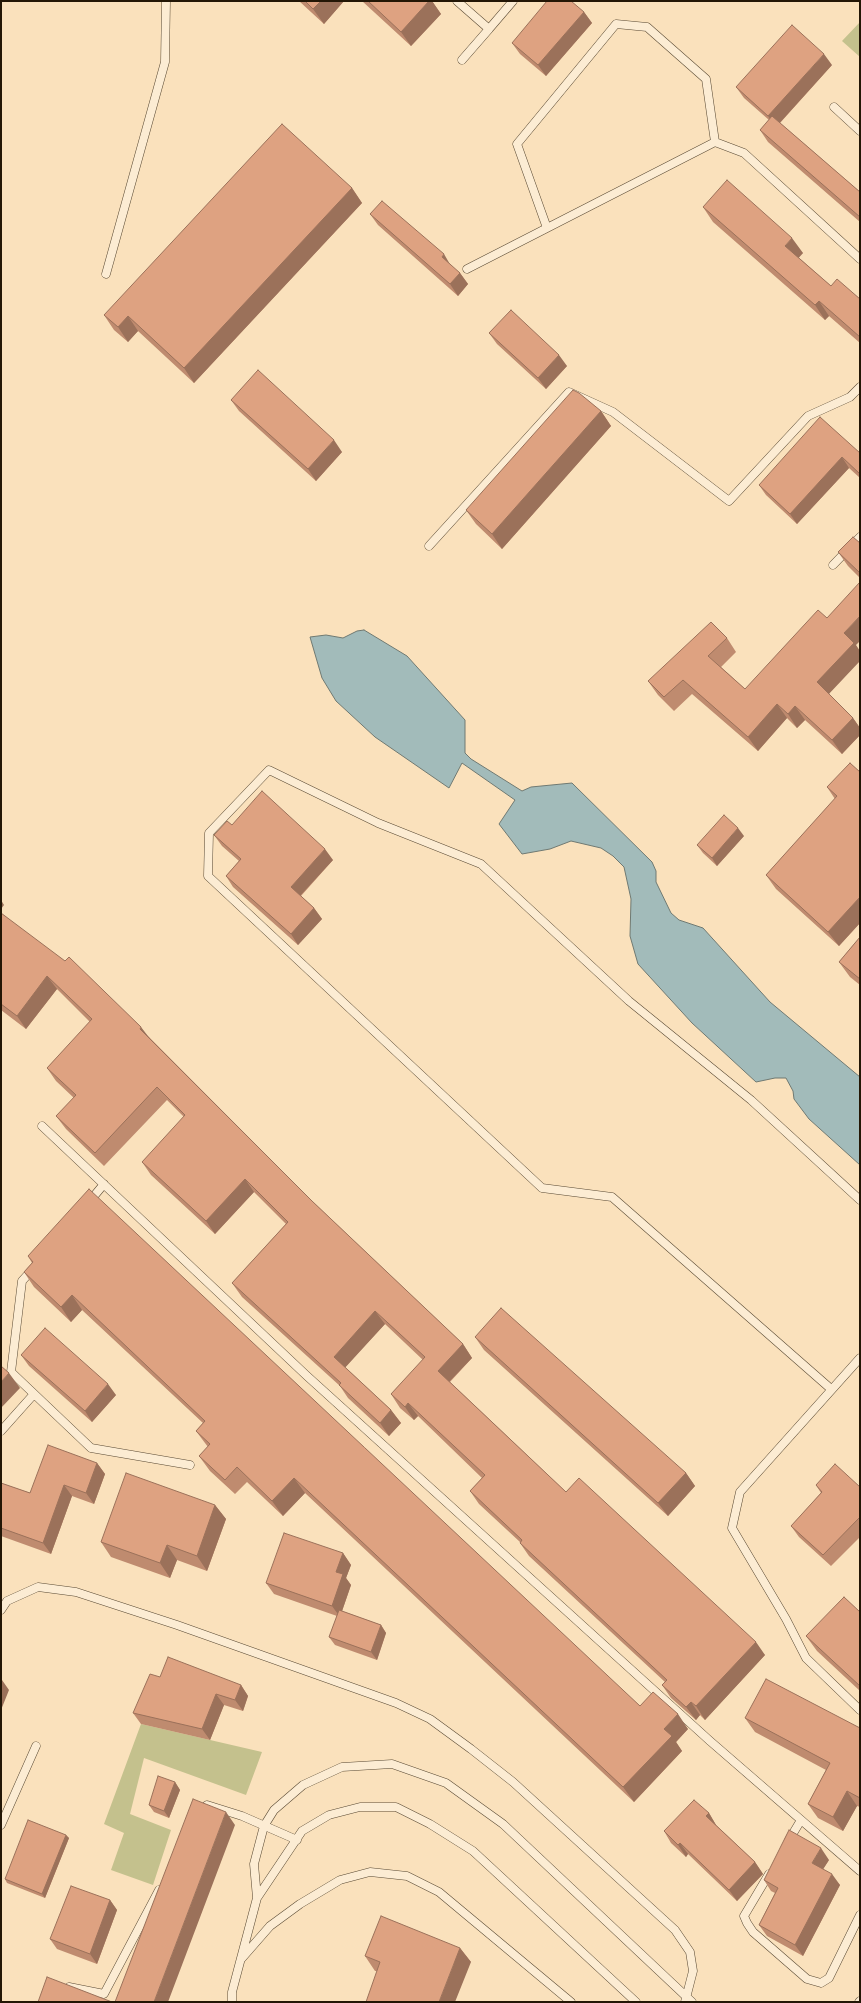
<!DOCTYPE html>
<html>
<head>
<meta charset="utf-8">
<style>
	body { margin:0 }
	#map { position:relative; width:861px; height:2003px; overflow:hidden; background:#fae1bc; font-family:"IM FELL Double Pica",serif }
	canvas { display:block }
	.frame { position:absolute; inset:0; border:2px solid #231605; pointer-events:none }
</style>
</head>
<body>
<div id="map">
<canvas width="861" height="2003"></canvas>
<div class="frame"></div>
</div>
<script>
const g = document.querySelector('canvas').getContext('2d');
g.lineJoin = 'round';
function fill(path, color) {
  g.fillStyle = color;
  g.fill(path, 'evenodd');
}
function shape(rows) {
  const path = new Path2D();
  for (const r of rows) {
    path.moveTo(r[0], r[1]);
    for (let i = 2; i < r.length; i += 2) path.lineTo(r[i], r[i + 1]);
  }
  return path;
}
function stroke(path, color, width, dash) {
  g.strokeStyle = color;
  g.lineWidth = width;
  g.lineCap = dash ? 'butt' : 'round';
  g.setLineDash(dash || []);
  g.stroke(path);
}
const green = shape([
	[860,22,860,57,842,41],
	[141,1724,262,1752,246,1795,144,1758,130,1814,171,1830,153,1885,111,1870,124,1833,104,1824]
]);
const water = shape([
	[364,630,407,656,465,720,465,753,471,759,522,791,531,787,572,783,652,862,656,871,656,882,671,913,679,920,703,928,770,1002,860,1077,860,1165,809,1119,794,1099,793,1091,786,1078,775,1078,756,1082,692,1023,638,964,630,936,631,899,624,867,613,856,601,848,571,841,550,849,522,854,499,824,515,800,462,763,449,788,375,737,336,701,322,678,310,637,326,635,343,638,357,631,364,630]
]);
const service = shape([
	[457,1,489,29,513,1],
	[462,60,489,29],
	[834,107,860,131],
	[547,228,517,144,616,24,647,27,706,79,715,142],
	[467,269,715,142,744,153,860,259],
	[106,274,165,62,166,1],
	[429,546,569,392,613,412,729,501,808,416,850,397,860,387],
	[833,565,860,537],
	[42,1126,307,1376,710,1741,860,1871],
	[89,1202,104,1184],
	[32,1270,22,1281,11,1372,91,1448,190,1465],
	[860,1358,740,1492,732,1528,786,1619,806,1658,860,1710],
	[831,1389,612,1197,542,1188,208,876,209,833,269,770,378,823,481,864,629,1001,751,1100,860,1200],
	[1,1431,34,1394],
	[1,1610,7,1601,38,1587,76,1592,177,1625,396,1703,430,1719,471,1749,513,1782,675,1930,690,1952,693,1971,685,2002],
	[207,1805,242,1816,297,1840],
	[1,1825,36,1746],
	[789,1840,801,1820],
	[769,1874,744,1916,747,1923,753,1932,807,1979,821,1983,829,1978,860,1915],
	[257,1898,254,1864,264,1826,274,1810,303,1785,342,1767,392,1764,446,1783,503,1824,692,2002],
	[242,1958,270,1926,300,1904,340,1880,370,1872,407,1876,439,1892,571,2002],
	[69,1987,104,1994,159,1890],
	[232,2002,232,1992,257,1898,302,1831,329,1815,360,1807,396,1807,430,1824,473,1851,636,2002],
	[859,2002,860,2001]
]);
const wall = shape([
	[299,1,344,1,324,24],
	[362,1,432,1,441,14,411,46],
	[584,12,592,23,546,76,520,54,512,43],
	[832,65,780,123,860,192,860,222,768,142,760,130,769,120,744,98,736,87],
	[352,188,362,203,194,383,138,331,128,342,114,330,104,315],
	[703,207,803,253,798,257,831,286,860,299,860,343,829,316,825,320,713,222],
	[370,214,460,273,468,284,458,296,378,225],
	[489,333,567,366,546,389,497,344],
	[231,400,342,452,316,481,239,411],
	[601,411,611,426,502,549,476,524,466,510],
	[860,453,860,478,849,468,797,524,766,495,759,485],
	[860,543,860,578,848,566,838,552],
	[727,638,736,652,721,667,745,689,856,645,829,694,853,718,860,728,860,735,842,754,805,720,797,728,787,718,758,751,692,694,674,711,658,695,648,681],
	[860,772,860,923,839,946,776,889,766,875,835,799,827,787],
	[232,825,333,860,301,896,314,908,322,919,298,945,233,887,226,876,239,861,222,846,214,835],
	[744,836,717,866,703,853,697,845],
	[1,913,149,1037,312,1201,463,1344,472,1358,450,1382,566,1492,765,1655,705,1720,700,1715,696,1720,671,1698,662,1685,665,1682,529,1556,520,1543,520,1542,479,1504,470,1491,482,1478,418,1416,414,1420,400,1408,391,1394,423,1360,385,1324,345,1367,391,1410,401,1423,389,1436,348,1398,340,1386,242,1297,232,1283,286,1224,254,1192,215,1234,151,1175,142,1162,184,1117,167,1100,104,1166,66,1129,56,1116,74,1098,56,1081,47,1068,90,1022,57,989,26,1029,1,1010],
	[860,937,860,985,850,977,839,962],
	[28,1256,640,1706,688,1729,676,1742,682,1751,634,1802,305,1493,283,1516,247,1482,235,1494,210,1471,199,1456,208,1447,196,1431,203,1423,82,1310,71,1322,34,1287,24,1272,32,1263],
	[475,1337,686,1473,695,1486,668,1516,484,1350],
	[21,1355,116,1395,92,1422,29,1366],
	[97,1463,105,1474,94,1504,72,1496,51,1554,1,1536,1,1483,30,1493],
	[816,1485,860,1487,860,1537,831,1566,799,1537,791,1526,821,1493],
	[215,1505,226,1519,207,1571,177,1560,170,1578,111,1557,101,1542],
	[343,1553,351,1565,346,1578,351,1585,342,1611,381,1625,386,1633,377,1660,335,1645,329,1637,337,1616,274,1594,266,1583],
	[860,1612,860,1691,817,1651,806,1636],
	[160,1677,241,1685,248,1696,243,1711,224,1705,210,1740,141,1724,133,1713],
	[745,1718,860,1728,860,1807,857,1806,843,1831,818,1818,808,1804,826,1770,755,1732],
	[175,1782,180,1790,169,1818,154,1812,149,1805],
	[709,1813,716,1825,755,1862,763,1874,737,1901,688,1854,686,1857,671,1843,664,1831],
	[66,1835,69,1838,45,1898,7,1883,5,1879],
	[829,1860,823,1869,840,1885,803,1956,767,1936,759,1925,775,1893,771,1891,764,1880],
	[110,1900,117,1910,97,1964,57,1949,50,1939],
	[460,1948,471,1962,377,1971,375,1971,365,1956]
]);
const shadedWall = shape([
	[321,1,344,1,324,24,313,9],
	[429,1,432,1,441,14,411,46,401,32],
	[584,12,592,23,546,76,538,65],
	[824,54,832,65,776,127,768,116],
	[352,188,362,203,194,383,184,368],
	[792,238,803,253,796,261,785,246],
	[444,254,451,266,442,257],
	[460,273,468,284,458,296,450,284],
	[819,301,829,316,825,320,815,305],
	[128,316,138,331,128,342,118,327],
	[559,355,567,366,546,389,538,378],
	[601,411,611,426,502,549,492,534],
	[334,440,342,452,316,481,308,469],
	[842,457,849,468,797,524,790,514],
	[860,616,860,641,856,645,860,651,860,661,827,696,817,682,844,633],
	[777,704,787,718,758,751,748,737],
	[795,706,805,720,797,728,788,714],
	[853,718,860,728,860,735,842,754,832,740],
	[738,828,744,836,717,866,712,858],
	[325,849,333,860,298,898,291,887],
	[860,897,860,923,839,946,828,932],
	[1,900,4,905,1,909],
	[314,908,322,919,298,945,291,934],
	[47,976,57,989,26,1029,17,1016],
	[141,1027,151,1040,140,1029],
	[245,1179,254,1192,215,1234,206,1221],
	[72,1295,82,1310,71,1322,61,1307],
	[375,1311,385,1324,343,1370,334,1357],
	[463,1344,472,1358,447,1384,438,1371],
	[9,1373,20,1388,1,1408,1,1382],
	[108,1384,116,1395,92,1422,85,1411],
	[408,1403,418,1416,414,1420,405,1407],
	[391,1410,401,1423,389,1436,380,1423],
	[97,1463,105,1474,94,1504,86,1493],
	[686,1473,695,1486,668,1516,658,1503],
	[294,1478,305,1493,283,1516,272,1501],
	[64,1485,72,1496,51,1554,43,1543],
	[215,1505,226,1519,207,1571,197,1556],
	[167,1545,177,1560,170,1578,160,1563],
	[343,1553,351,1565,346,1578,351,1585,340,1617,332,1606,336,1572],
	[381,1625,386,1633,377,1660,371,1652],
	[756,1642,765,1655,705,1720,696,1706],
	[2,1680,9,1690,1,1710,1,1681],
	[241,1685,248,1696,243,1711,235,1700],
	[216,1694,224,1705,210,1740,202,1729],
	[691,1702,700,1715,696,1720,686,1707],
	[678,1714,688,1729,676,1742,682,1751,634,1802,623,1787,664,1729],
	[175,1782,180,1790,169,1818,164,1811],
	[847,1791,857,1806,843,1831,833,1817],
	[226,1812,235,1825,168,2002,154,2002],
	[709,1813,716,1825,714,1827,706,1816],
	[66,1835,69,1838,45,1898,42,1894],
	[680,1843,688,1854,686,1857,678,1845],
	[821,1848,829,1860,820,1874,812,1863],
	[755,1862,763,1874,737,1901,729,1890],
	[832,1874,840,1885,803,1956,795,1945],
	[110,1900,117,1910,97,1964,90,1954],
	[460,1948,471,1962,455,2002,439,2002]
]);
const building = shape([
	[305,1,321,1,313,9,305,1],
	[368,1,429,1,401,32,368,1],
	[547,1,571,1,584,12,538,65,512,43,547,1],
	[792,25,824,54,768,116,736,87,792,25],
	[772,116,860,192,860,217,760,130,772,116],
	[282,124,352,188,184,368,128,316,118,327,104,315,282,124],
	[727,180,792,238,785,246,831,286,837,279,860,299,860,337,819,301,815,305,703,207,727,180],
	[382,201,444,254,442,257,460,273,450,284,370,214,382,201],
	[511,310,559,355,538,378,489,333,511,310],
	[258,370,334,440,308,469,231,400,258,370],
	[573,390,579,393,601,411,492,534,466,510,573,390],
	[820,417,860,453,860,474,842,457,790,514,759,485,820,417],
	[853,537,860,543,860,573,838,552,853,537],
	[860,582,860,616,844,633,854,643,817,682,853,718,832,740,795,706,788,714,777,704,748,737,683,680,664,697,648,681,711,622,727,638,708,656,745,689,818,610,827,618,860,582],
	[850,763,860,772,860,897,828,932,766,875,837,796,827,787,850,763],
	[262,791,325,849,291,887,314,908,291,934,226,876,241,859,214,835,227,821,232,825,262,791],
	[724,815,738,828,712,858,697,845,724,815],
	[1,913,65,961,69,957,141,1027,140,1029,312,1201,463,1344,438,1371,566,1492,579,1478,756,1642,696,1706,691,1702,686,1707,662,1685,667,1680,520,1543,522,1540,470,1491,485,1475,408,1403,405,1407,391,1394,425,1357,375,1311,334,1357,391,1410,380,1423,339,1385,341,1383,232,1283,288,1222,245,1179,206,1221,142,1162,185,1115,157,1087,95,1153,56,1116,76,1095,47,1068,92,1019,47,976,17,1016,1,1004,1,913],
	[860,937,860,979,839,962,860,937],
	[89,1189,640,1706,653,1692,678,1714,664,1729,672,1736,623,1787,294,1478,272,1501,237,1467,225,1480,199,1456,210,1444,196,1431,205,1421,72,1295,61,1307,24,1272,33,1262,28,1256,89,1189],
	[501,1308,686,1473,658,1503,475,1337,501,1308],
	[45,1328,108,1384,85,1411,21,1355,45,1328],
	[1,1366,9,1373,1,1382,1,1366],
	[48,1445,97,1463,86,1493,64,1485,43,1543,1,1528,1,1483,30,1493,48,1445],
	[835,1464,860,1487,860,1517,823,1555,791,1526,822,1492,816,1485,835,1464],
	[126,1473,215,1505,197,1556,167,1545,160,1563,101,1542,126,1473],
	[284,1533,343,1553,336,1572,343,1574,332,1606,266,1583,284,1533],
	[844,1597,860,1612,860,1686,806,1636,844,1597],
	[339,1610,381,1625,371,1652,329,1637,339,1610],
	[168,1657,241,1685,235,1700,216,1694,202,1729,133,1713,150,1674,160,1677,168,1657],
	[766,1679,860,1728,860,1798,847,1791,833,1817,808,1804,830,1763,745,1718,766,1679],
	[158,1776,175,1782,164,1811,149,1805,158,1776],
	[193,1799,226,1812,154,2002,115,2002,193,1799],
	[694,1800,709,1813,706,1816,755,1862,729,1890,680,1843,678,1845,664,1831,694,1800],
	[28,1820,66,1835,42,1894,5,1879,28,1820],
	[789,1830,821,1848,812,1863,832,1874,795,1945,759,1925,778,1888,764,1880,789,1830],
	[71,1886,110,1900,90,1954,50,1939,71,1886],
	[381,1916,460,1948,439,2002,366,2002,380,1962,365,1956,381,1916],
	[47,1977,112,2002,38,2002,47,1977]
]);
fill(green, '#c4c18d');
fill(water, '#a2bbba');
stroke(water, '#6f7972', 1);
stroke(service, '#594933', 9);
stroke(service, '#fcecd3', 8);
fill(wall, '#bf8b6f');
fill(shadedWall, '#9b715a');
fill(building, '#dea281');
stroke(building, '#9b715a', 1);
</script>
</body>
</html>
